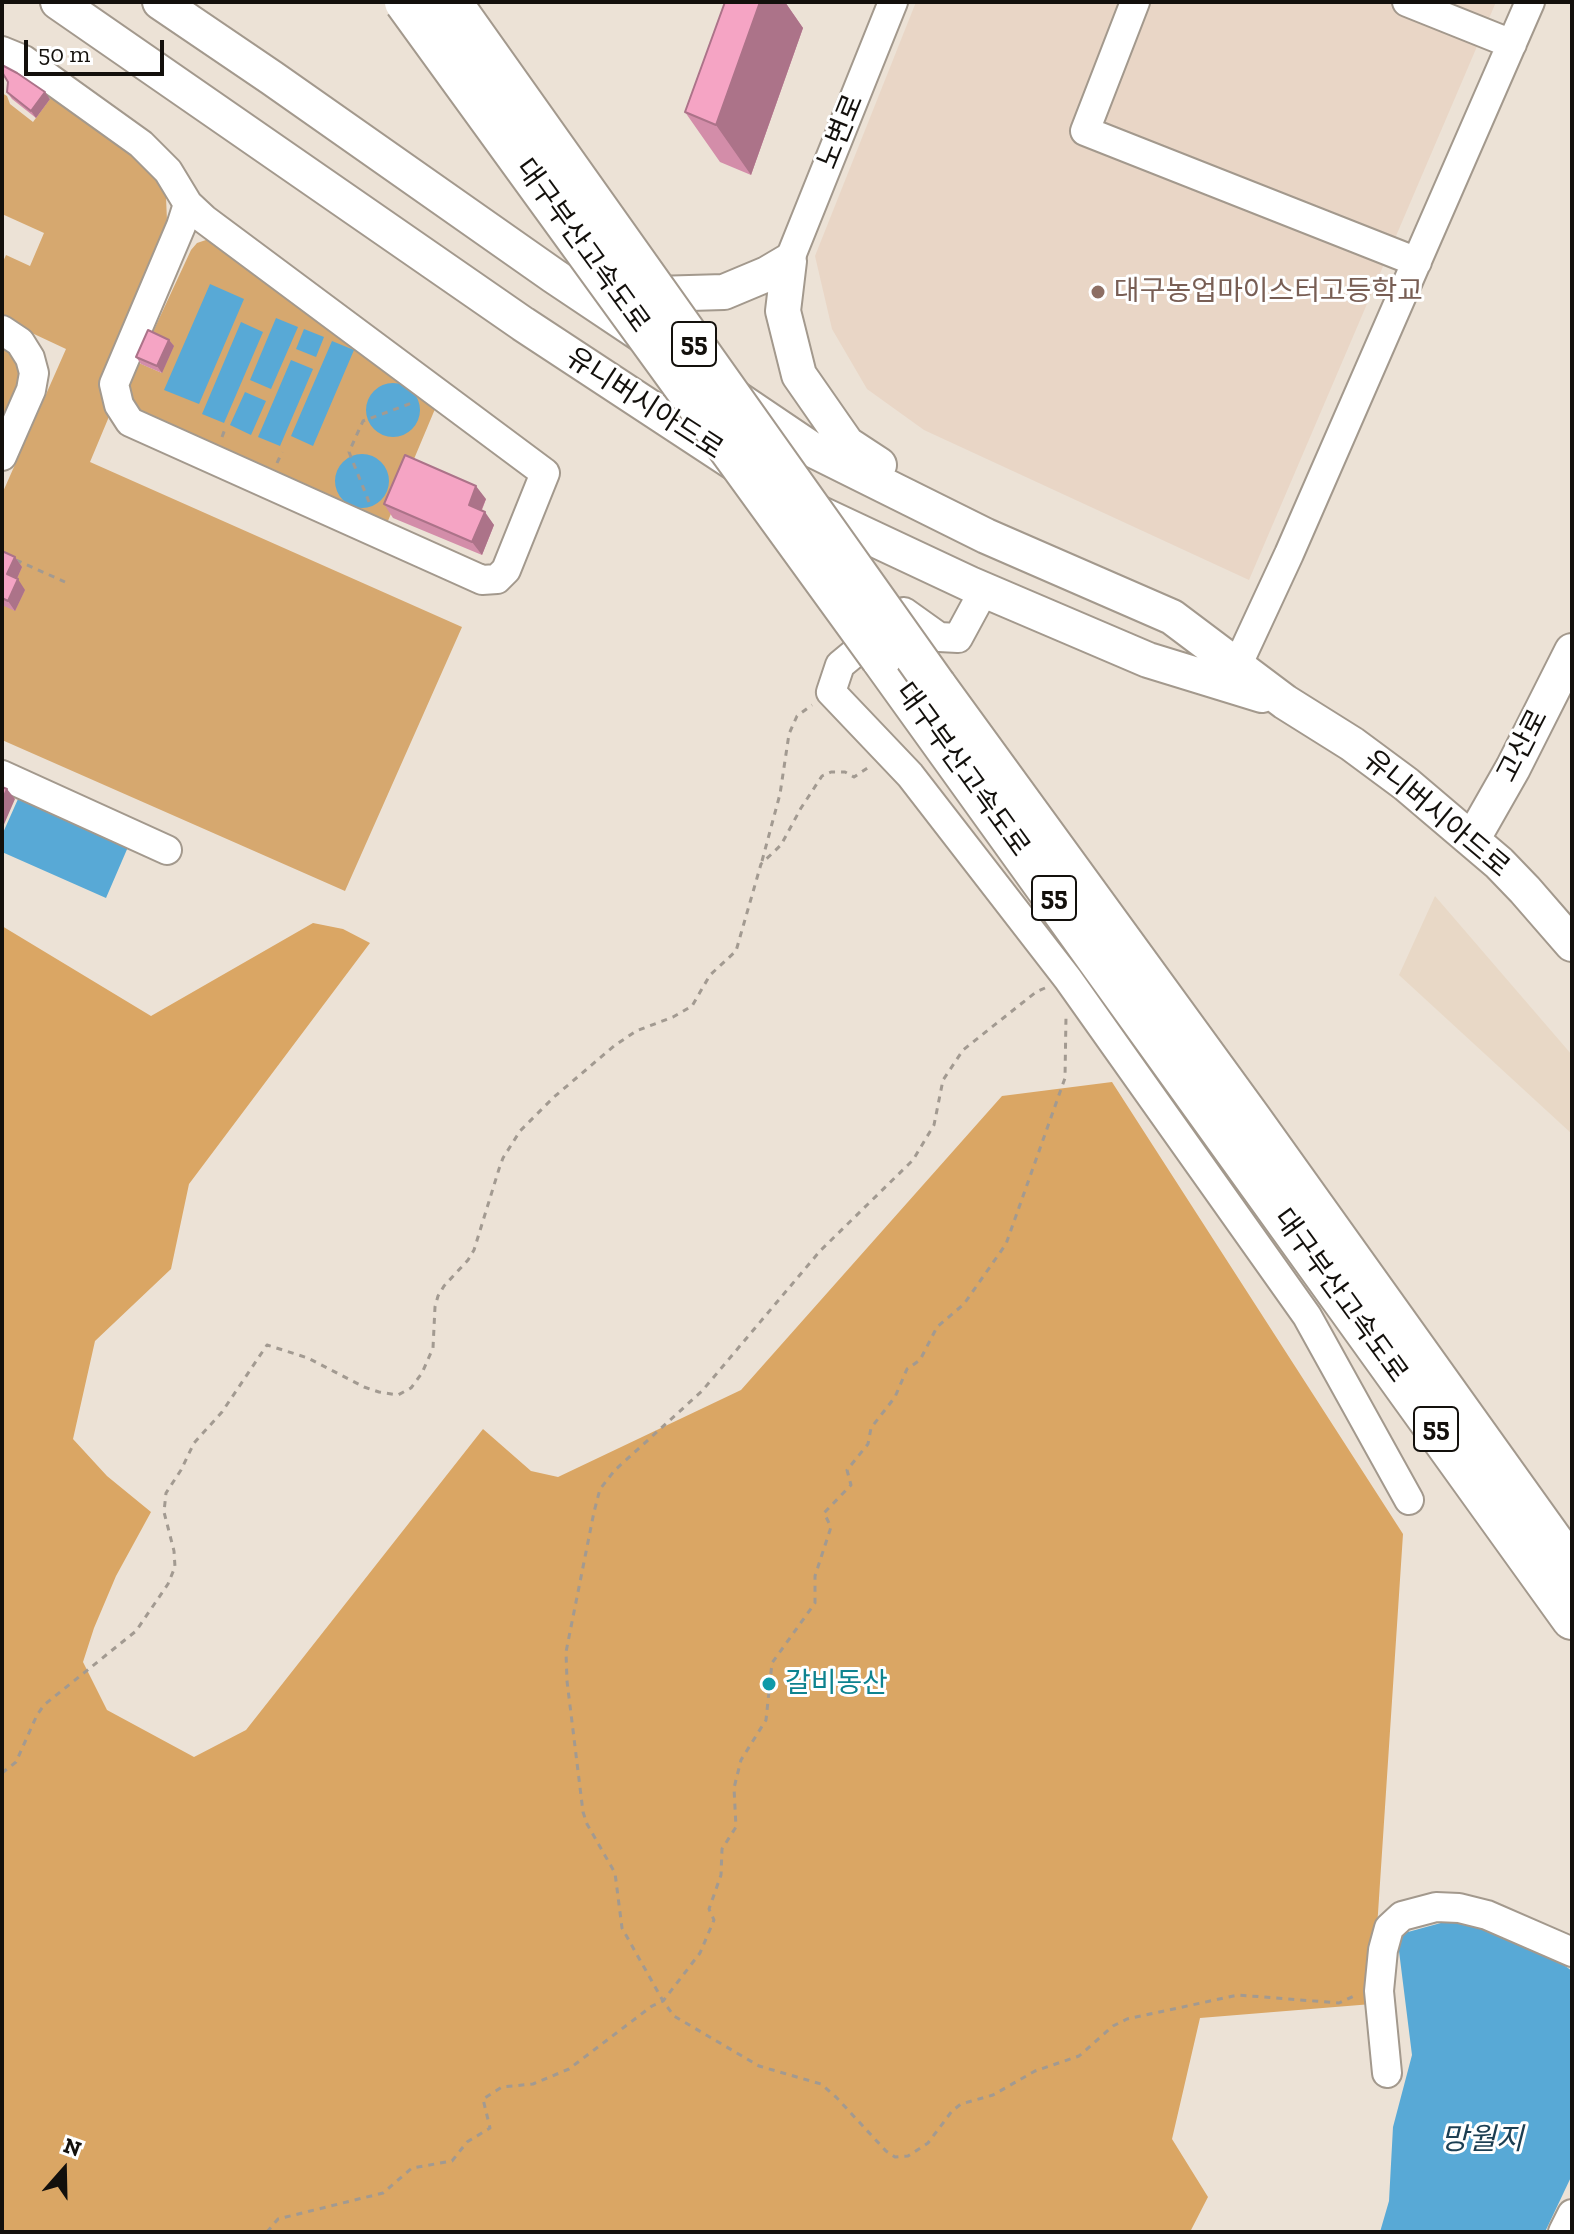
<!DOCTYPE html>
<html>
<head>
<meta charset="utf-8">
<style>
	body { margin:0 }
	#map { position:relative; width:1574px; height:2234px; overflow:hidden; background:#ece2d6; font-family:"Zilla Slab",serif }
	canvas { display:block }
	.frame { position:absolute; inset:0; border:4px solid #13100c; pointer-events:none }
	.north { position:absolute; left:24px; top:2130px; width:80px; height:80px; -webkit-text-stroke:6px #fff; paint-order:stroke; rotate:20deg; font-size:22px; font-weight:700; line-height:32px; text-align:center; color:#13100c }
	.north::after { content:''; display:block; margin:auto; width:28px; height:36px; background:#13100c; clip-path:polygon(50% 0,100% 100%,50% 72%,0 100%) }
	.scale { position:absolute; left:24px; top:40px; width:140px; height:36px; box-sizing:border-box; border:4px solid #13100c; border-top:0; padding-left:10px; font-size:24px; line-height:28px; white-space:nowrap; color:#13100c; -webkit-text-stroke:6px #fff; paint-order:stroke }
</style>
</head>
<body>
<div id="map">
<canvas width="1574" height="2234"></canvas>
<div class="frame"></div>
<div class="north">N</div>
<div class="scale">50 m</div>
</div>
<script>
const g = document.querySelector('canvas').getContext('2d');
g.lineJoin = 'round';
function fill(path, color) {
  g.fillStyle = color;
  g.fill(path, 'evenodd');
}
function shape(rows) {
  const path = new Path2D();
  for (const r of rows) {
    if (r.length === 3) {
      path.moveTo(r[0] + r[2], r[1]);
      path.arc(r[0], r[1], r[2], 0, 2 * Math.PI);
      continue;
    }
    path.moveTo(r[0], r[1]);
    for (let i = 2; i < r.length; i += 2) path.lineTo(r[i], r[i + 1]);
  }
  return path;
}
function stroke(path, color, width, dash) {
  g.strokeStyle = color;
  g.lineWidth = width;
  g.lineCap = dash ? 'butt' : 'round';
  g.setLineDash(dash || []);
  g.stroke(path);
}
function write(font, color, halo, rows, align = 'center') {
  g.font = font + ' "Zilla Slab","Noto Sans KR",serif';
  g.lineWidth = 6;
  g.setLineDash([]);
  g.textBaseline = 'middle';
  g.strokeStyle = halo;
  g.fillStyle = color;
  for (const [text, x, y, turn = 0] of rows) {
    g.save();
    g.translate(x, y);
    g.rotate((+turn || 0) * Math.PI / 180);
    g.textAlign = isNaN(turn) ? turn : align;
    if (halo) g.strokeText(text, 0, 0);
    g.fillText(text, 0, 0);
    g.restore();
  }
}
const built = shape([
	[1435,896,1572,1055,1572,1134,1399,975]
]);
const education = shape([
	[916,2,1496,2,1249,580,924,430,867,389,832,329,815,256]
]);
const green = shape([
	[2,93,7,96,10,104,33,122,52,96,138,159,162,186,166,197,167,221,102,375,99,389,108,394,108,419,90,462,462,627,345,891,2,740,2,494,66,349,2,319,2,264,6,255,30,266,44,233,2,214],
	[209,239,435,404,435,409,385,528,139,417,128,390,139,363,162,373,151,336,191,250,197,243],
	[2,341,15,353,23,379,2,435]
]);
const forest = shape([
	[313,923,343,929,370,943,189,1184,171,1269,95,1341,73,1439,107,1476,151,1512,116,1576,94,1628,83,1662,107,1710,194,1757,246,1730,483,1429,531,1471,558,1477,741,1390,1002,1096,1112,1082,1403,1534,1372,2004,1200,2018,1172,2139,1208,2197,1190,2232,2,2232,2,926,151,1016]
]);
const water = shape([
	[210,284,244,299,199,404,164,390],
	[276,318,298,327,271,389,250,380],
	[241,322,263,332,224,423,202,414],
	[304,329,324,337,316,357,296,349],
	[332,341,354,350,313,446,291,436],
	[291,360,313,369,280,446,258,437],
	[393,410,27],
	[245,392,266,401,251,435,230,425],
	[362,481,27],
	[18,799,128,847,106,898,2,852,2,835],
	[1459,1918,1545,1951,1572,1971,1572,2175,1545,2232,1380,2232,1389,2201,1393,2127,1412,2055,1397,1935]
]);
const path = shape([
	[222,437,225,429],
	[277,463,282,452],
	[369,502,349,452,363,421,412,403],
	[16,560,65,582],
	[762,861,780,794,789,734,797,716,812,705],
	[1045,988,1036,992,963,1050,943,1080,934,1125,913,1160,820,1251,702,1391,615,1470,600,1489,594,1512,566,1652,567,1681,583,1812,587,1824,615,1873,622,1928,663,2001,674,2016,759,2066,821,2084,836,2097,886,2151,895,2157,908,2156,928,2143,952,2111,961,2104,993,2095,1035,2071,1079,2056,1113,2026,1127,2019,1238,1995,1339,2003,1358,1994],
	[2,1773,16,1762,37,1715,44,1705,136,1631,168,1584,175,1567,174,1551,164,1512,166,1493,181,1470,194,1443,222,1412,267,1345,308,1358,364,1387,379,1392,398,1395,411,1388,422,1373,433,1348,435,1307,438,1296,444,1286,468,1260,474,1250,499,1169,503,1158,520,1131,554,1097,614,1046,636,1031,673,1017,692,1006,710,975,736,951,761,864,781,845,801,808,822,776,831,772,845,772,854,777,869,767],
	[267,2232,278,2219,383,2193,412,2168,452,2161,467,2142,490,2128,483,2099,502,2087,533,2084,569,2069,652,2006,663,2001,700,1953,714,1920,709,1909,721,1875,722,1849,736,1827,734,1788,741,1760,766,1720,772,1663,815,1603,815,1576,831,1527,824,1513,851,1485,847,1470,868,1444,871,1428,895,1397,907,1369,920,1360,937,1327,964,1304,1006,1244,1065,1078,1066,1016]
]);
const minor = shape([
	[1135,2,1085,131,1417,262],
	[1407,2,1512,44],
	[2,51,24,60,141,144,168,171,188,204,181,226,114,384,119,405,130,422,482,580,497,579,506,570,545,473,204,219,188,204],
	[789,261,893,2],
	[2,330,20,342,30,358,34,373,31,390,2,456],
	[984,590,958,638,939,637,904,612,840,665,831,692,910,775,1068,979,1307,1316,1409,1500],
	[1237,666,1289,554,1530,2],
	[2,775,167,850],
	[1387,2073,1379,1991,1383,1950,1389,1928,1402,1916,1436,1907,1459,1908,1487,1915,1572,1952],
	[1563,2232,1572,2214]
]);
const major = shape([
	[58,2,523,324,736,464],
	[160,2,272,78,554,276,642,335],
	[636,288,655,294,724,292,767,274,789,261,783,311,799,375,847,444,879,465],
	[736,398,813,450,986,536,1172,617,1285,702,1352,744,1406,784,1499,863,1525,890,1572,944],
	[808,508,970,584,1148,660,1262,695],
	[1472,840,1513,768,1572,651]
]);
const highway = shape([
	[881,658,1572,1619],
	[936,686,1251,1119,1572,1568]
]);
const highwayBridge = shape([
	[405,2,881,658],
	[451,2,936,686]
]);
const wall = shape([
	[725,2,785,2,803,28,751,175,720,162,685,112],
	[7,92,50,99,36,118,12,99],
	[169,340,174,346,162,373,141,364,136,357],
	[486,499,482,510,494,525,482,555,393,518,384,504],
	[2,551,15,557,22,567,17,579,25,590,15,611,2,605]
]);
const shadedWall = shape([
	[760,2,785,2,803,28,751,175,716,125],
	[45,92,50,99,36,118,31,111],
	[169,340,174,346,162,373,157,366],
	[476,486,486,499,478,518,469,505],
	[485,512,494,525,482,555,472,542],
	[15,557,22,567,14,585,7,574],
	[18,579,25,590,15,611,8,601],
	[7,789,15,799,2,829,2,801]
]);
const building = shape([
	[725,2,760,2,716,125,685,112,725,2],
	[2,65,17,73,45,92,31,111,7,92,8,82,2,72,2,65],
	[148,330,169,340,157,366,136,357,148,330],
	[405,455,476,486,469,505,485,512,472,542,384,504,405,455],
	[2,551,15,557,7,574,18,579,8,601,2,598,2,551],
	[2,787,7,789,2,801,2,787]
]);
const markers = [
	[1098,292,8,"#8d6e63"],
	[769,1684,8,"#0f9aa8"]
];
const shields = [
	[694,344,44],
	[1054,898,44],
	[1436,1429,44]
];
const shieldNames = [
	["55",694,344],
	["55",1054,898],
	["55",1436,1429]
];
const streetNames = [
	["노변로",841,132,-68],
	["대구부산고속도로",582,246,54],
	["유니버시아드로",644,404,33],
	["고산로",1523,746,-63],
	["대구부산고속도로",962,770,54],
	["유니버시아드로",1436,814,40],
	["대구부산고속도로",1340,1296,54]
];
const educationNames = [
	["대구농업마이스터고등학교",1114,292]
];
const cultureNames = [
	["갈비동산",785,1684]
];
const waterNames = [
	["망월지",1482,2140]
];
fill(built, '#e8d8c6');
fill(education, '#e9d6c6');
fill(green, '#d6a86f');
fill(forest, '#daa664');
fill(water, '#58a9d6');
stroke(minor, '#a3998d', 32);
stroke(major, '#a3998d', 38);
stroke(highway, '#a3998d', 44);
stroke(path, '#a29a91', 3, [6, 6]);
stroke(minor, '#fff', 28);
stroke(major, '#fff', 34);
stroke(highway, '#fff', 40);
stroke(highwayBridge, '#a3998d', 44, []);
stroke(highwayBridge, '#fff', 40);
fill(wall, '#d38da9');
fill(shadedWall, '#ac7389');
fill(building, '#f5a4c4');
stroke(building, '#ac7389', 2);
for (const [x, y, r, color] of markers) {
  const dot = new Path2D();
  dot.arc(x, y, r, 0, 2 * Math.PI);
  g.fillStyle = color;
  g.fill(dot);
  stroke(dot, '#fff', 3);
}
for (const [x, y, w] of shields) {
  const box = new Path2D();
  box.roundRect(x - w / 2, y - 22, w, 44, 6);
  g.fillStyle = '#fff';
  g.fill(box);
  stroke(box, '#13100c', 2);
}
write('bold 26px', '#13100c', null, shieldNames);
write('28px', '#13100c', '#fff', streetNames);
write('28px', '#785e54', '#fff', educationNames, 'left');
write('28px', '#0d838f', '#fff', cultureNames, 'left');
write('italic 30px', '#1b3e52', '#fff', waterNames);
</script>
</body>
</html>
